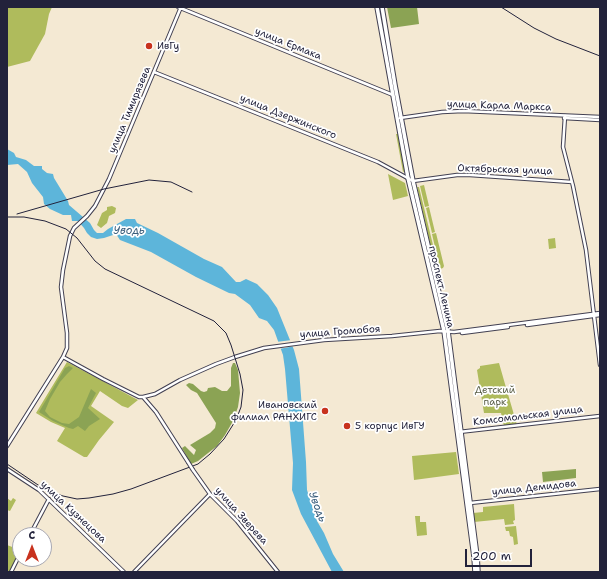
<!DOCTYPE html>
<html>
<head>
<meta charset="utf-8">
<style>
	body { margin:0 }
	#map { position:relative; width:607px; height:579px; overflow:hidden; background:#f4e9d3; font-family:"Shantell Sans",sans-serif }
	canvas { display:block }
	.frame { position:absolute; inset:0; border:8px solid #22223b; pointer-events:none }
	.north { position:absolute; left:12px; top:527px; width:40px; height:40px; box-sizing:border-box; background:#fff; border:1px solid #a7a7b1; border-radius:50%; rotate:0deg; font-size:11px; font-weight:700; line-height:16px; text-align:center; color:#22223b }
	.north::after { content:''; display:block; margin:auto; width:14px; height:18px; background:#c8321e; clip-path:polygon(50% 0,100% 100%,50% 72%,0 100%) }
	.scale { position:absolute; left:465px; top:549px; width:67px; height:18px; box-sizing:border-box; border:2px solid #22223b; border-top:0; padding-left:5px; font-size:12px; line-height:14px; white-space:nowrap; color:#22223b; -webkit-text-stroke:3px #fff; paint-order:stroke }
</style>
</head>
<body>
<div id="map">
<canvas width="607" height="579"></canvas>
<div class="frame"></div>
<div class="north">С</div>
<div class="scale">200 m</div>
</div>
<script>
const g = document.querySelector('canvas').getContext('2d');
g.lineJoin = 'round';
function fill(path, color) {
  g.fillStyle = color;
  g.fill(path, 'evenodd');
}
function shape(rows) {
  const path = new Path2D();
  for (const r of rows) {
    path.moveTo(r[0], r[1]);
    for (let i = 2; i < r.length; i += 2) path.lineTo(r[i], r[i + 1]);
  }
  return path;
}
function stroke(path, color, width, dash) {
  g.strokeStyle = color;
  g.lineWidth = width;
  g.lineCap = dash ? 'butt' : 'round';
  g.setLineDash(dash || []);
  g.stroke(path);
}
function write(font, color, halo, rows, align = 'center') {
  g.font = font + ' "Shantell Sans",sans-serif';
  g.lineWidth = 3.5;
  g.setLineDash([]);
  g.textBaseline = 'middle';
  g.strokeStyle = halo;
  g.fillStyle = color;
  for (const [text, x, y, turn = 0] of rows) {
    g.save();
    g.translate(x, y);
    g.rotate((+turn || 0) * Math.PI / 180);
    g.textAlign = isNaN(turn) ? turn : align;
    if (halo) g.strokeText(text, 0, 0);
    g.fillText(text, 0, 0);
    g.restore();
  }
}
const green = shape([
	[7,7,52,7,49,14,45,34,30,61,7,67],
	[396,134,399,134,405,171,403,172],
	[388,174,405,183,408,196,393,200],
	[424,185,429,206,425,207,420,186],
	[417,187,419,187,439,270,436,270],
	[112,206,116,208,115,213,109,216,107,223,101,228,97,225,102,213,107,210,107,207],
	[429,207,435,232,432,233,426,208],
	[436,233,444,266,443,268,440,269,432,234],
	[555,238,556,248,549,249,548,239],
	[67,362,138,400,128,408,122,406,100,391,91,406,114,422,99,440,87,457,84,457,57,441,65,428,51,422,36,413],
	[499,363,505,384,517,425,504,426,501,413,484,413,477,370,480,368,480,366],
	[456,452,459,474,414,480,412,456],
	[7,498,11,501,13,498,16,500,10,511,7,510],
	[514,504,515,520,513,521,514,524,505,525,504,519,474,522,473,513,483,512,483,507],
	[415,516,420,516,420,522,426,522,427,535,417,536],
	[516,526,518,544,514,545,513,537,510,536,509,531,506,531,505,527],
	[7,545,20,550,20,555,11,572,7,572]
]);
const forest = shape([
	[387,7,417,7,419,24,391,28],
	[233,363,235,363,238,370,240,393,238,407,233,421,225,435,217,446,198,461,191,464,182,448,185,446,194,455,196,450,190,445,210,433,215,428,216,423,197,393,191,390,186,385,189,383,193,384,201,391,204,392,207,391,208,388,215,387,222,391,227,391,231,386,231,368],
	[69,366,73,368,67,374,60,382,50,399,45,411,50,417,62,423,69,424,79,417,91,389,96,393,88,408,100,419,89,426,85,431,78,426,73,429,69,428,53,421,39,412,65,368],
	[576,469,576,478,543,482,542,472]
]);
const water = shape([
	[7,149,14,153,16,157,26,160,34,166,42,166,42,169,47,173,53,174,54,178,68,201,69,205,90,223,94,230,97,233,103,233,108,229,126,219,135,219,137,223,158,233,204,259,222,267,236,282,240,282,246,279,257,284,268,295,277,308,294,350,299,369,306,462,307,490,317,521,324,533,333,554,344,572,332,572,301,514,292,490,293,463,285,369,283,355,274,330,267,321,259,318,250,305,235,294,229,293,196,277,151,252,120,240,116,234,104,238,97,239,91,237,87,233,84,228,78,221,72,221,71,215,63,215,50,209,44,204,43,197,32,183,27,172,18,164,7,165]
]);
const pier = shape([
	[292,340,295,346,279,349,276,342]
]);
const secondary = shape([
	[178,7,393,95],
	[154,72,378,162,413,181,457,175,470,175,572,182],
	[565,116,563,147,573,186,586,250,600,365],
	[527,325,600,315],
	[462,333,508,327],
	[63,357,103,379,139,397,143,397,156,412,188,462],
	[143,397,155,394,180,380,216,364,235,357,264,348,324,340,392,336,440,331,454,332,600,313],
	[459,432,600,416],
	[7,446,63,357,67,348,67,333,61,287,63,270,70,236,74,228,87,216,95,206,109,179,181,7],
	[7,469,39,490,124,572],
	[193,470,210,494,237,521,278,572],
	[470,503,600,489],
	[30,535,49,499],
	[11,572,20,554],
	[134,572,210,494]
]);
const primary = shape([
	[400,118,442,112,463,111,600,117],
	[564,118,600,120]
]);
const highway = shape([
	[377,7,408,178,444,331,474,557,475,572],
	[382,7,395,85,413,181,448,331,477,556,478,572]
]);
const rail = shape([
	[501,7,534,28,556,39,600,56],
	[17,214,104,189,149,180,171,182,192,192],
	[7,217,24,217,45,221,66,229,77,238,95,261,105,269,214,321,226,333,231,345,240,374,243,390,241,407,236,420,224,439,210,454,198,464,131,489,113,494,89,498,77,499,63,496,44,489,7,464]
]);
const secondaryBridge = shape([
	[188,462,193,470]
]);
const markers = [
	[149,46,4,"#c8321e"],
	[325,411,4,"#c8321e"],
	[347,426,4,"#c8321e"]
];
const streetNames = [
	["улица Ермака",288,44,22],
	["улица Карла Маркса",499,106,2],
	["улица Тимирязева",130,110,-67],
	["улица Дзержинского",288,117,22],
	["Октябрьская улица",505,170,2],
	["проспект Ленина",441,287,77],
	["улица Громобоя",340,332,-4],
	["Комсомольская улица",528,416,-7],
	["улица Демидова",534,488,-6],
	["улица Кузнецова",73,512,43],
	["улица Зверева",241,516,48]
];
const poiNames = [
	["ИвГу",157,46],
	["Ивановский",317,405,"right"],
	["филиал РАНХИГС",317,417,"right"],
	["5 корпус ИвГУ",355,426]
];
const parkNames = [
	["Детский",495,390],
	["парк",495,402]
];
const waterNames = [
	["Уводь",129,231],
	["Уводь",317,507,69]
];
fill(green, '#afbb5c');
fill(forest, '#8ba354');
fill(water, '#5db5da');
fill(pier, '#f4e9d3');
stroke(secondary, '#424052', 4.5);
stroke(primary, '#424052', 4.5);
stroke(highway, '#424052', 5.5);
stroke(secondary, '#fff', 2.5);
stroke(primary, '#fff', 2.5);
stroke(highway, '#fff', 3.5);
stroke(rail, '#22223b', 1);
stroke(secondaryBridge, '#424052', 4.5, []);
stroke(secondaryBridge, '#fff', 2.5);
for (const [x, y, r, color] of markers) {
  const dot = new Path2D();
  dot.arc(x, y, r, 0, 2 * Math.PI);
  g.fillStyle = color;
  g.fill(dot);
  stroke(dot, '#fff', 1.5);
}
write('10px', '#22223b', '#fff', streetNames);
write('10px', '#22223b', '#fff', poiNames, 'left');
write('10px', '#5a5f48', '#fff', parkNames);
write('italic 11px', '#3a5d7b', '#fff', waterNames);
</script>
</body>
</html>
